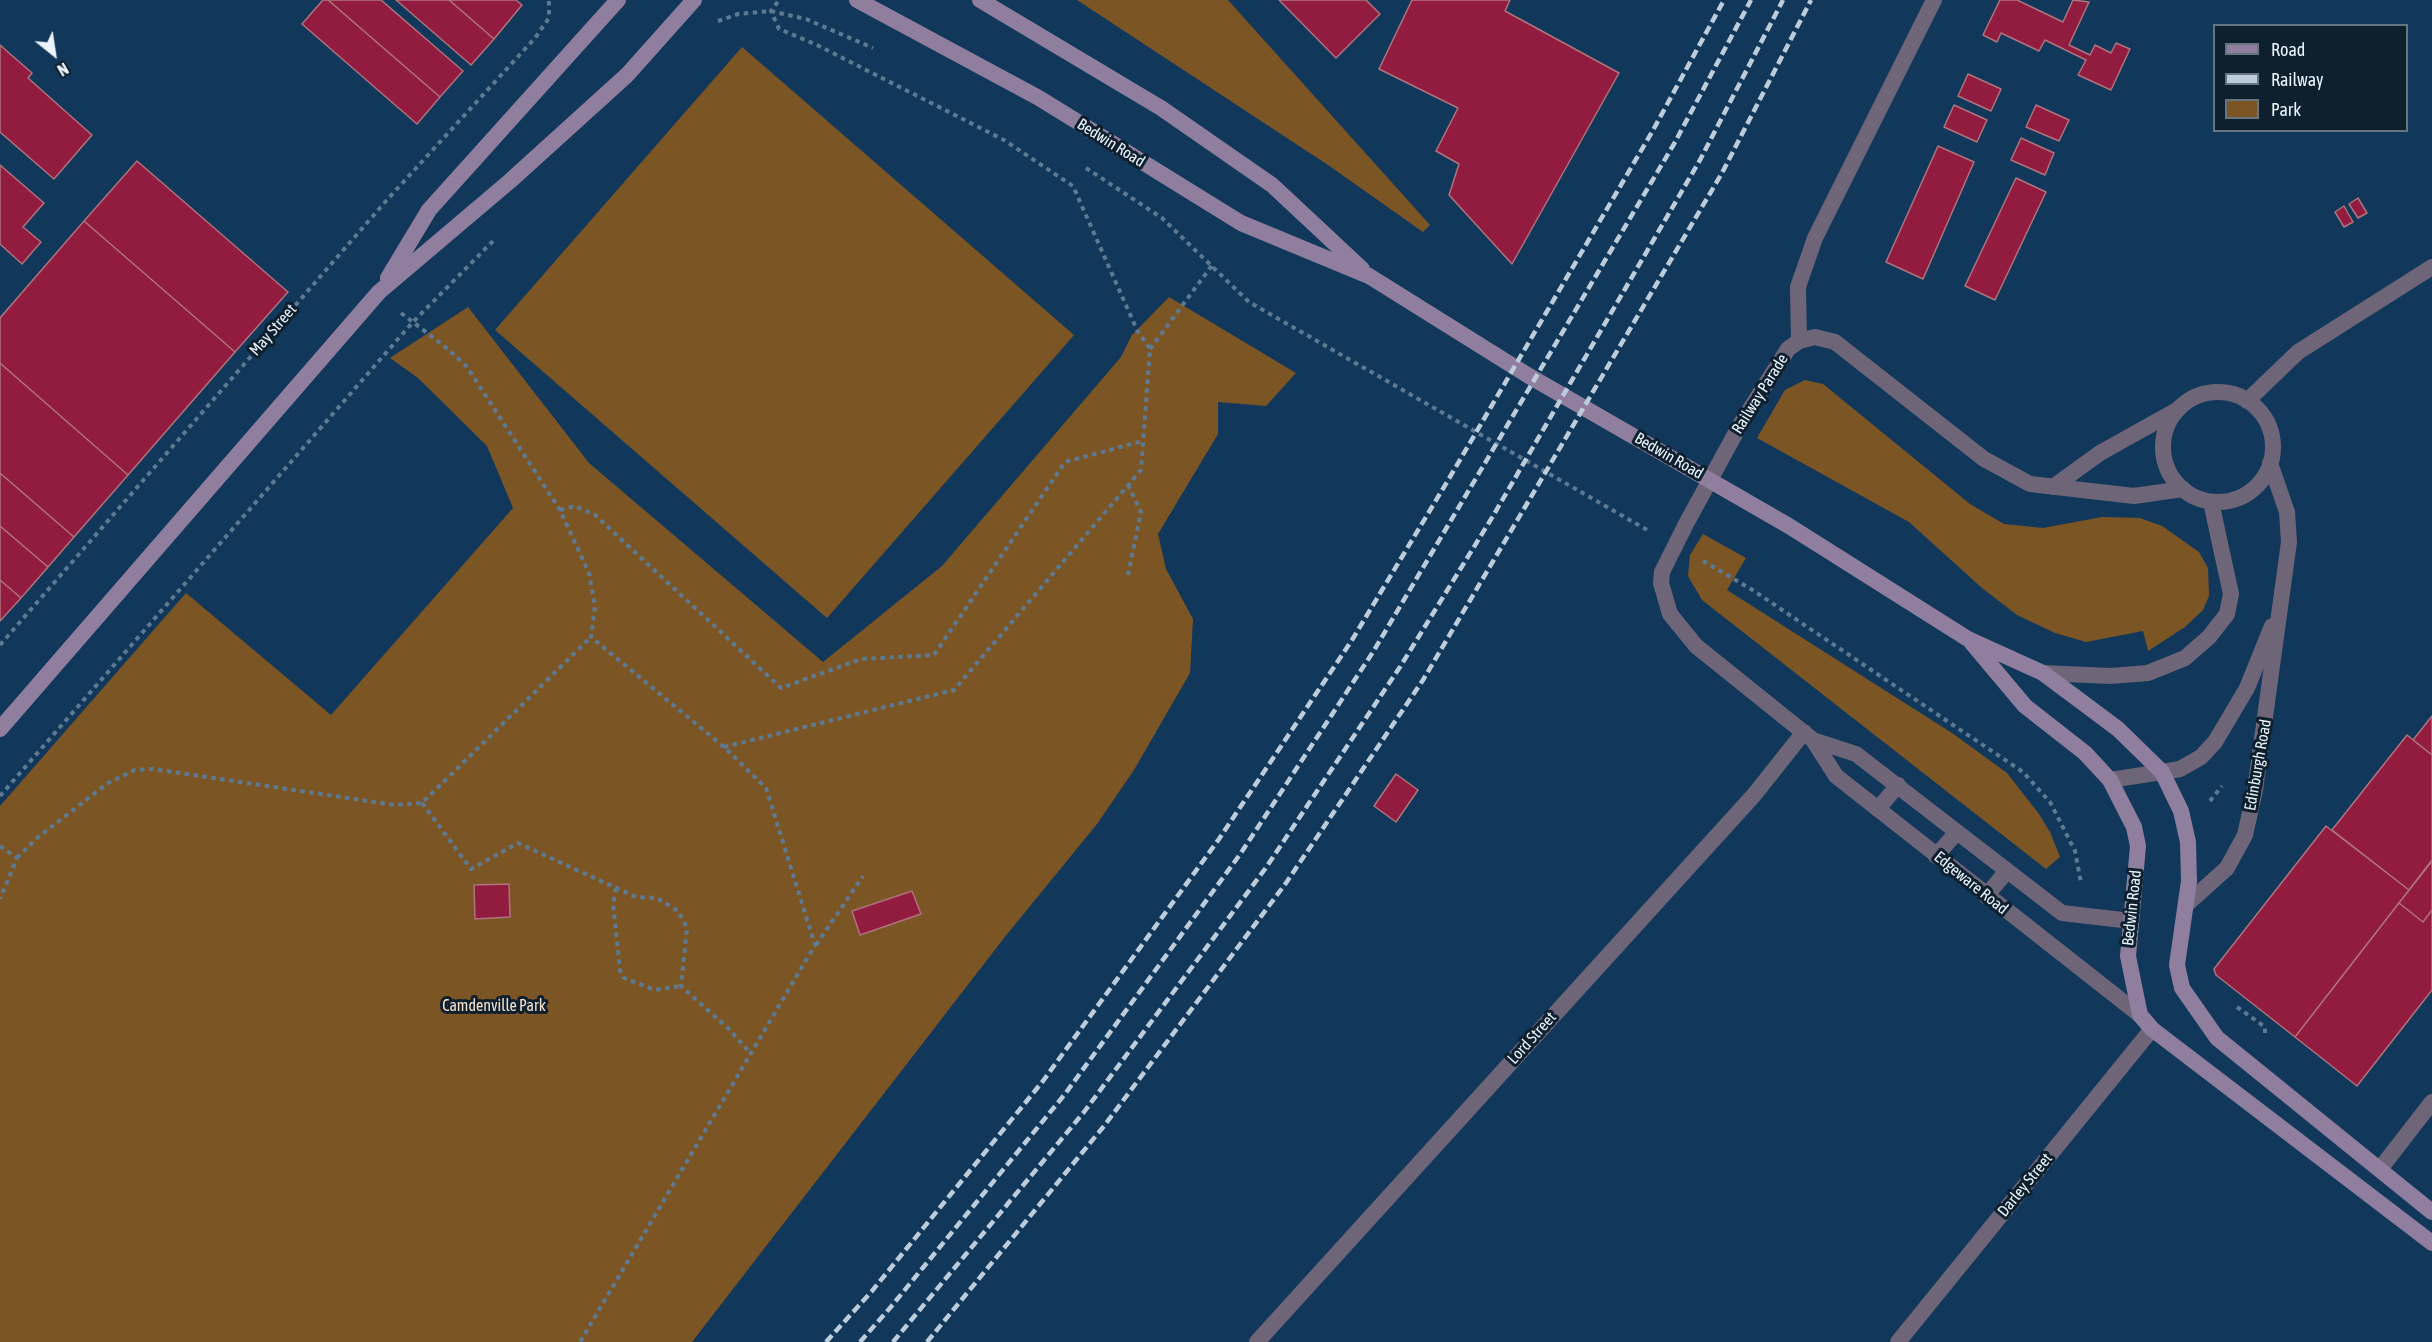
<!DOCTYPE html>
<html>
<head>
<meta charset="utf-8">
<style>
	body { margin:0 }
	#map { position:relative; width:2432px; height:1342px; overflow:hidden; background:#11385a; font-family:"Asap Condensed",sans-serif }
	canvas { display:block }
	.legend { position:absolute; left:2213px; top:24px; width:195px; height:108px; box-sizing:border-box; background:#0e1f2e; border:2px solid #677581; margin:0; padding:8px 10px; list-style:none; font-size:18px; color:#ecf5fd }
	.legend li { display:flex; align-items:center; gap:12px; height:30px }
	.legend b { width:30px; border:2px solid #677581 }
	.north { position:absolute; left:24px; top:24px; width:60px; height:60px; -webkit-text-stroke:4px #0e1f2e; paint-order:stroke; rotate:150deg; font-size:16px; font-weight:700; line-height:24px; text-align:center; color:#ecf5fd }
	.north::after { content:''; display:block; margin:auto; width:21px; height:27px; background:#ecf5fd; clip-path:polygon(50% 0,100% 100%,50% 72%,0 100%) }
</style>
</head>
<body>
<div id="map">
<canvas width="2432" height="1342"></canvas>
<ul class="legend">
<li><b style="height:8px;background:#8f7e9e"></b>Road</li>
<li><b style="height:8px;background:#bcccda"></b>Railway</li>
<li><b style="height:16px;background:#7c5525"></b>Park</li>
</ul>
<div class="north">N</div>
</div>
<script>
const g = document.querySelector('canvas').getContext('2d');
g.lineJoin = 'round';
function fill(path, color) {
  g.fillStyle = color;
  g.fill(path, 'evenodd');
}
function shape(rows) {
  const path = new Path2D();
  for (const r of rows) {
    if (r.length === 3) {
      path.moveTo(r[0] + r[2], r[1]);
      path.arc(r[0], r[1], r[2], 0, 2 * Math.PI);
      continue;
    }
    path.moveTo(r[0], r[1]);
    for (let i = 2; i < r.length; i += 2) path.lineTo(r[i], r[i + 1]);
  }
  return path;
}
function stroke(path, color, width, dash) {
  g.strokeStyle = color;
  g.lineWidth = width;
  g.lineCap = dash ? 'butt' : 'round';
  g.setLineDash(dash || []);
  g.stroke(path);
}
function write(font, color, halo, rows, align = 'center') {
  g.font = font + ' "Asap Condensed",sans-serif';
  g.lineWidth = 6;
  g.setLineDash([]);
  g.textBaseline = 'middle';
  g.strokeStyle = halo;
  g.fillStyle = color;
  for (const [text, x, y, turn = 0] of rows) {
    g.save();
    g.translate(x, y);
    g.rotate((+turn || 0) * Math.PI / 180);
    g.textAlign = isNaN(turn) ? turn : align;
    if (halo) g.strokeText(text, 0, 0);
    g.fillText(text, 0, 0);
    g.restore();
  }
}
const green = shape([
	[1077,0,1228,0,1430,225,1423,232,1328,165],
	[742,47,1074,335,827,618,495,330],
	[1169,297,1296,373,1266,406,1218,402,1218,434,1158,534,1166,569,1193,619,1190,673,1134,770,1097,824,1004,938,692,1342,0,1342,0,806,186,593,331,715,513,508,487,446,418,378,390,358,468,307,589,463,823,662,942,566,1121,357,1132,335],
	[1805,380,1823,384,1970,504,2004,524,2043,528,2102,517,2140,518,2162,526,2199,552,2208,568,2209,596,2203,610,2185,627,2148,651,2143,631,2086,642,2055,633,2017,615,1982,588,1909,522,1757,438,1785,390],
	[1703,534,1746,558,1727,590,1952,733,2007,773,2039,814,2050,832,2060,857,2046,869,1702,600,1688,576,1690,555]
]);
const building = shape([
	[323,0,328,0,440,97,417,124,302,24,323,0],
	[328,0,381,0,463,71,440,97,328,0],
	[396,0,449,0,494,39,471,65,396,0],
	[449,0,516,0,522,5,494,39,449,0],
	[1279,0,1366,0,1380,14,1336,58,1279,0],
	[1412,0,1510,0,1505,11,1619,73,1512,264,1449,195,1459,164,1436,151,1458,108,1379,69,1412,0],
	[2000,0,2017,0,2063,22,2073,0,2089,2,2069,45,2090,55,2095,45,2111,53,2116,43,2130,49,2111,90,2078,75,2086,60,2045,40,2039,51,2001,33,1997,42,1983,35,2000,0],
	[0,45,32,73,28,78,92,135,54,179,0,132,0,45],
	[1968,74,2001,89,1991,111,1958,96,1968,74],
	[1954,105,1987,120,1977,142,1944,127,1954,105],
	[2036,105,2069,120,2059,141,2026,127,2036,105],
	[2021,138,2054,153,2045,175,2011,160,2021,138],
	[1938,146,1974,162,1923,279,1886,262,1938,146],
	[137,161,288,292,235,352,84,221,137,161],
	[0,165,44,203,23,227,41,242,22,264,0,244,0,165],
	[2016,178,2046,192,1995,300,1965,286,2016,178],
	[2358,198,2367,213,2358,218,2349,204,2358,198],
	[2344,206,2353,222,2344,227,2335,212,2344,206],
	[84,221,235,352,128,475,0,363,0,318,84,221],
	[0,363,128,475,74,537,0,473,0,363],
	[0,473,74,537,48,567,0,526,0,473],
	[0,526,48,567,21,598,0,580,0,526],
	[0,580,21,598,0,621,0,580],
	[2432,716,2432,755,2413,740,2432,716],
	[2407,735,2432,755,2432,860,2409,890,2332,830,2407,735],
	[1396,774,1418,790,1396,822,1374,806,1396,774],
	[2326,826,2409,890,2295,1037,2216,975,2214,969,2326,826],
	[2432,861,2432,910,2423,922,2399,903,2432,861],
	[509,884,510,917,475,919,474,885,509,884],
	[912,891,921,914,860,935,852,911,912,891],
	[2399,903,2423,922,2432,910,2432,990,2357,1086,2295,1037,2399,903]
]);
const path = shape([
	[718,21,738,14,771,11,806,19,873,48],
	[1086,168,1162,218,1249,302,1649,531],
	[401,313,448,349,467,367,560,510,589,573,595,606,591,637,724,747,766,788,815,945,580,1342],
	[1150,349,1213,264],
	[560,510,575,506,595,515,781,688,861,659,934,655,1065,462,1143,441],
	[1703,561,1751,589,2023,772,2050,802,2075,851,2081,883],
	[1128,575,1141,512,1128,485],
	[0,645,386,201,535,38,549,18,549,0],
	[724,747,954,690,1141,470,1150,349,1137,330,1073,186,1004,140,815,44,779,29,771,11,779,0],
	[0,796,412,323,494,240],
	[2210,801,2222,786],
	[422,803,471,869,518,843,636,897,657,898,678,911,687,928,681,986,729,1029,751,1054],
	[0,846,17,858,0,899],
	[17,858,37,838,108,783,135,770,153,769,395,805,422,803,591,637],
	[616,888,613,904,620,970,624,978,655,990,681,986],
	[816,945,863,876],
	[2237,1007,2265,1027,2265,1036]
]);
const service = shape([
	[1799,341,1798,287,1815,238,1934,0],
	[1878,809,1898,785],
	[1936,856,1957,832],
	[1986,896,2007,871]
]);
const minor = shape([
	[2053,487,2100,453,2177,410],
	[1813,740,1856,754,2062,913,2131,921],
	[2110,780,2162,772],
	[2140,1015,1836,776,1813,740,1696,646,1670,614,1661,583,1662,572,1686,524,1740,425,1788,349,1799,341,1815,337,1835,342,1984,459,2030,484,2134,496,2183,489],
	[2380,1169,2432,1102],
	[1257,1342,1754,795,1804,732],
	[1898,1342,2152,1029]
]);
const tertiary = shape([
	[2218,447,55],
	[2247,401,2298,352,2432,267],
	[2043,673,2111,676,2148,673,2185,658,2209,637,2227,614,2231,594,2211,502],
	[2162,772,2180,769,2201,757,2215,742,2247,688,2272,626],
	[2187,904,2227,868,2245,835,2255,790,2289,542,2287,512,2270,463]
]);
const secondary = shape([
	[857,0,1039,98,1241,223,1369,276,1529,376,1789,526,1968,639,2043,673,2118,729,2162,772,2181,811,2188,842,2189,881,2177,965,2182,988,2217,1038,2432,1212],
	[980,0,1161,108,1272,185,1362,269],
	[388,278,429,210,618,0],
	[1972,643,2025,706,2085,753,2110,780,2134,827,2138,846,2128,956,2140,1015,2152,1029,2432,1243],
	[0,729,379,292,510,181,627,75,694,0]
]);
const rail = shape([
	[826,1342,872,1291,1043,1081,1219,839,1352,640,1447,482,1652,132,1724,0],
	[860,1342,890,1308,1065,1094,1241,853,1373,652,1674,144,1751,0],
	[893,1342,1084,1112,1265,869,1400,667,1493,516,1700,160,1783,0],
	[927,1342,1104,1126,1286,883,1423,680,1722,173,1811,0]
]);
const streetNames = [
	["Bedwin Road",1111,143,32],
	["May Street",273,330,-49],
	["Railway Parade",1760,394,-58],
	["Bedwin Road",1669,456,30],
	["Edinburgh Road",2258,765,-80],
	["Edgeware Road",1971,883,39],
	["Bedwin Road",2132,908,-84],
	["Lord Street",1532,1038,-48],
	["Darley Street",2025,1185,-51]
];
const parkNames = [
	["Camdenville Park",494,1006]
];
fill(green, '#7c5525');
fill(building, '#921c40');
stroke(building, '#ae737c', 1.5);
stroke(path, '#5e7a93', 4, [4.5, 4.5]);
stroke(service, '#6f6579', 16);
stroke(minor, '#6f6579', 16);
stroke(tertiary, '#6f6579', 16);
stroke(secondary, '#8f7e9e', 16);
stroke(rail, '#bcccda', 4.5, [9, 4.5]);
write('16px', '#ecf5fd', '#0e1f2e', streetNames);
write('16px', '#f5e1cb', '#0e1f2e', parkNames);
</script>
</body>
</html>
